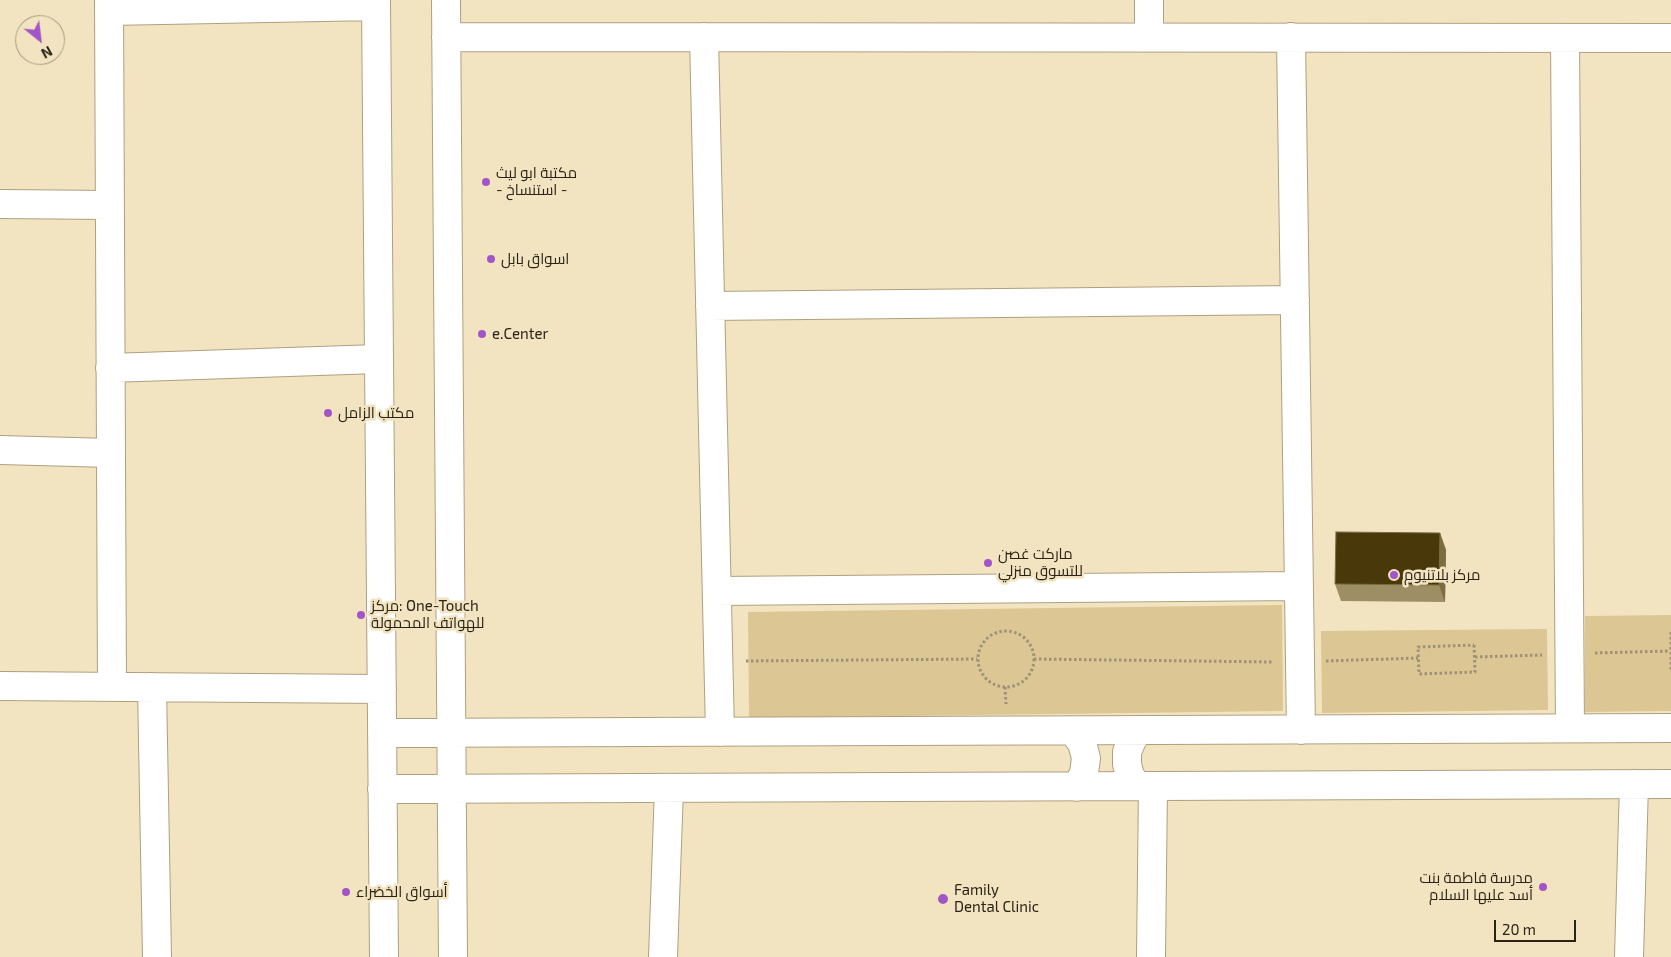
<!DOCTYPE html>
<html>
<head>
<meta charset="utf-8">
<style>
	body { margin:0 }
	#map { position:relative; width:1671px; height:957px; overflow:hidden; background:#f3e4c1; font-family:"Exo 2",sans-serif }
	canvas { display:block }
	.north { position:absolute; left:15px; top:15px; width:50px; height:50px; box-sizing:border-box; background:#f3e4c1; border:1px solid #a2977d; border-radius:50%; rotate:151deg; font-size:14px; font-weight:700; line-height:20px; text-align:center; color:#292417 }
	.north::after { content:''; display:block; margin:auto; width:18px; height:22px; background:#a255c7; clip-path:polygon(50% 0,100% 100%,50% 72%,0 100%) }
	.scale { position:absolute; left:1494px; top:920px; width:82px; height:22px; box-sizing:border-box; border:2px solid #292417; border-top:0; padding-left:6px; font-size:15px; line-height:18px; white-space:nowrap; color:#292417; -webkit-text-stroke:4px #f3e4c1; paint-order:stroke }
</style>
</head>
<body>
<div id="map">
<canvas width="1671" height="957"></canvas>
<div class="north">N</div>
<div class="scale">20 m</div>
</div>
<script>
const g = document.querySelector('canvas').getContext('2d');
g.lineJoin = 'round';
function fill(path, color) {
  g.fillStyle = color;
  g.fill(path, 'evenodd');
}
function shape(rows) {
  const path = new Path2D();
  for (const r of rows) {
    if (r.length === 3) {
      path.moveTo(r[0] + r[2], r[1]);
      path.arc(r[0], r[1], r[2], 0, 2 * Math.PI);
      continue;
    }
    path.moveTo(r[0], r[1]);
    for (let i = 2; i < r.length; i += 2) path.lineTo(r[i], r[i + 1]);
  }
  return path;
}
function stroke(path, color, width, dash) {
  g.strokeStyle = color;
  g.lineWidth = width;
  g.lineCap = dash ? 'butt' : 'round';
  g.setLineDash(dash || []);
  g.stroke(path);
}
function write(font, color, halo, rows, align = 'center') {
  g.font = font + ' "Exo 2",Cairo,sans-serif';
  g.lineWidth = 5;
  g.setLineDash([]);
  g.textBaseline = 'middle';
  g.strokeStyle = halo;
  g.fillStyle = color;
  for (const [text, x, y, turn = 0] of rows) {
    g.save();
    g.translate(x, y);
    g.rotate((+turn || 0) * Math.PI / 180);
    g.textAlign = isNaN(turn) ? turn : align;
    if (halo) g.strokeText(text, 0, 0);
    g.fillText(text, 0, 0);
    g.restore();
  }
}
const green = shape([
	[1282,605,1283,711,749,718,748,612],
	[1671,615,1671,711,1585,712,1585,616],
	[1547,629,1548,710,1322,713,1321,631]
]);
const path = shape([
	[1006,659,28],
	[1671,632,1671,671],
	[1474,645,1475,672,1419,674,1418,647,1474,645],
	[1595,653,1670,651],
	[1475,657,1542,655],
	[1034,659,1273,662],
	[746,661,977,659],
	[1326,661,1418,658],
	[1005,687,1006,704]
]);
const minor = shape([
	[109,0,112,687],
	[376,0,384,957],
	[446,0,453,957],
	[109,11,376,6],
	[446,37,1671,38],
	[704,37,720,732],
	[1149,37,1149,0],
	[1291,37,1301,730],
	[1565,38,1570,728],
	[0,204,110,205],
	[710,306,1295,300],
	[110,368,378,359],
	[0,450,111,453],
	[717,591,1299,586],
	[0,686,382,689],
	[152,687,157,957],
	[1073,731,1082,743,1086,758,1084,773,1077,787],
	[382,733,1671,728],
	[1138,786,1130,776,1127,764,1127,752,1132,740,1139,730],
	[382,789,1671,784],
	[663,957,669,788],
	[1151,957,1153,786],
	[1629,957,1634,784]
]);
const wall = shape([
	[1440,533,1446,550,1445,602,1341,601,1335,584]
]);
const shadedWall = shape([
	[1440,533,1446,550,1445,602,1439,585]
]);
const building = shape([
	[1336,532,1440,533,1439,585,1335,584,1336,532]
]);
const markers = [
	[486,182,5,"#a255c7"],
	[491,259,5,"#a255c7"],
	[482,334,5,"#a255c7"],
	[328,413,5,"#a255c7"],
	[988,563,5,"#a255c7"],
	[1394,575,5,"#a255c7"],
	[361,615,5,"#a255c7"],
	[1543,887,5,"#a255c7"],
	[346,892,5,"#a255c7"],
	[943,899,6,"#a255c7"]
];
const poiNames = [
	["مكتبة ابو ليث",496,173],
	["- استنساخ -",496,190],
	["اسواق بابل",501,259],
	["e.Center",492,334],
	["مكتب الزامل",338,413],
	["ماركت غصن",998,554],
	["للتسوق منزلي",998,571],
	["مركز بلاتنيوم",1404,575],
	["مركز: One-Touch",371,606],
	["للهواتف المحمولة",371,623],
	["مدرسة فاطمة بنت",1533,878,"right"],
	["أسد عليها السلام",1533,895,"right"],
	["Family",954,890],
	["Dental Clinic",954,907],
	["أسواق الخضراء",356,892]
];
fill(green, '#dbc694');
stroke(minor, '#aea07f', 30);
stroke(path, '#9d9278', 3, [2.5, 2.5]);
stroke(minor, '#fff', 28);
fill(wall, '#9e8e65');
fill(shadedWall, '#7c6c40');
fill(building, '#493809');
stroke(building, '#7c6c40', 1);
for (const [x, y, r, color] of markers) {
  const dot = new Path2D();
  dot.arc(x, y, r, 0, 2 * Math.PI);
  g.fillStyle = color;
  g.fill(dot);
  stroke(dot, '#f3e4c1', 2);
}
write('15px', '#292417', '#f3e4c1', poiNames, 'left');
</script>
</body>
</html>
